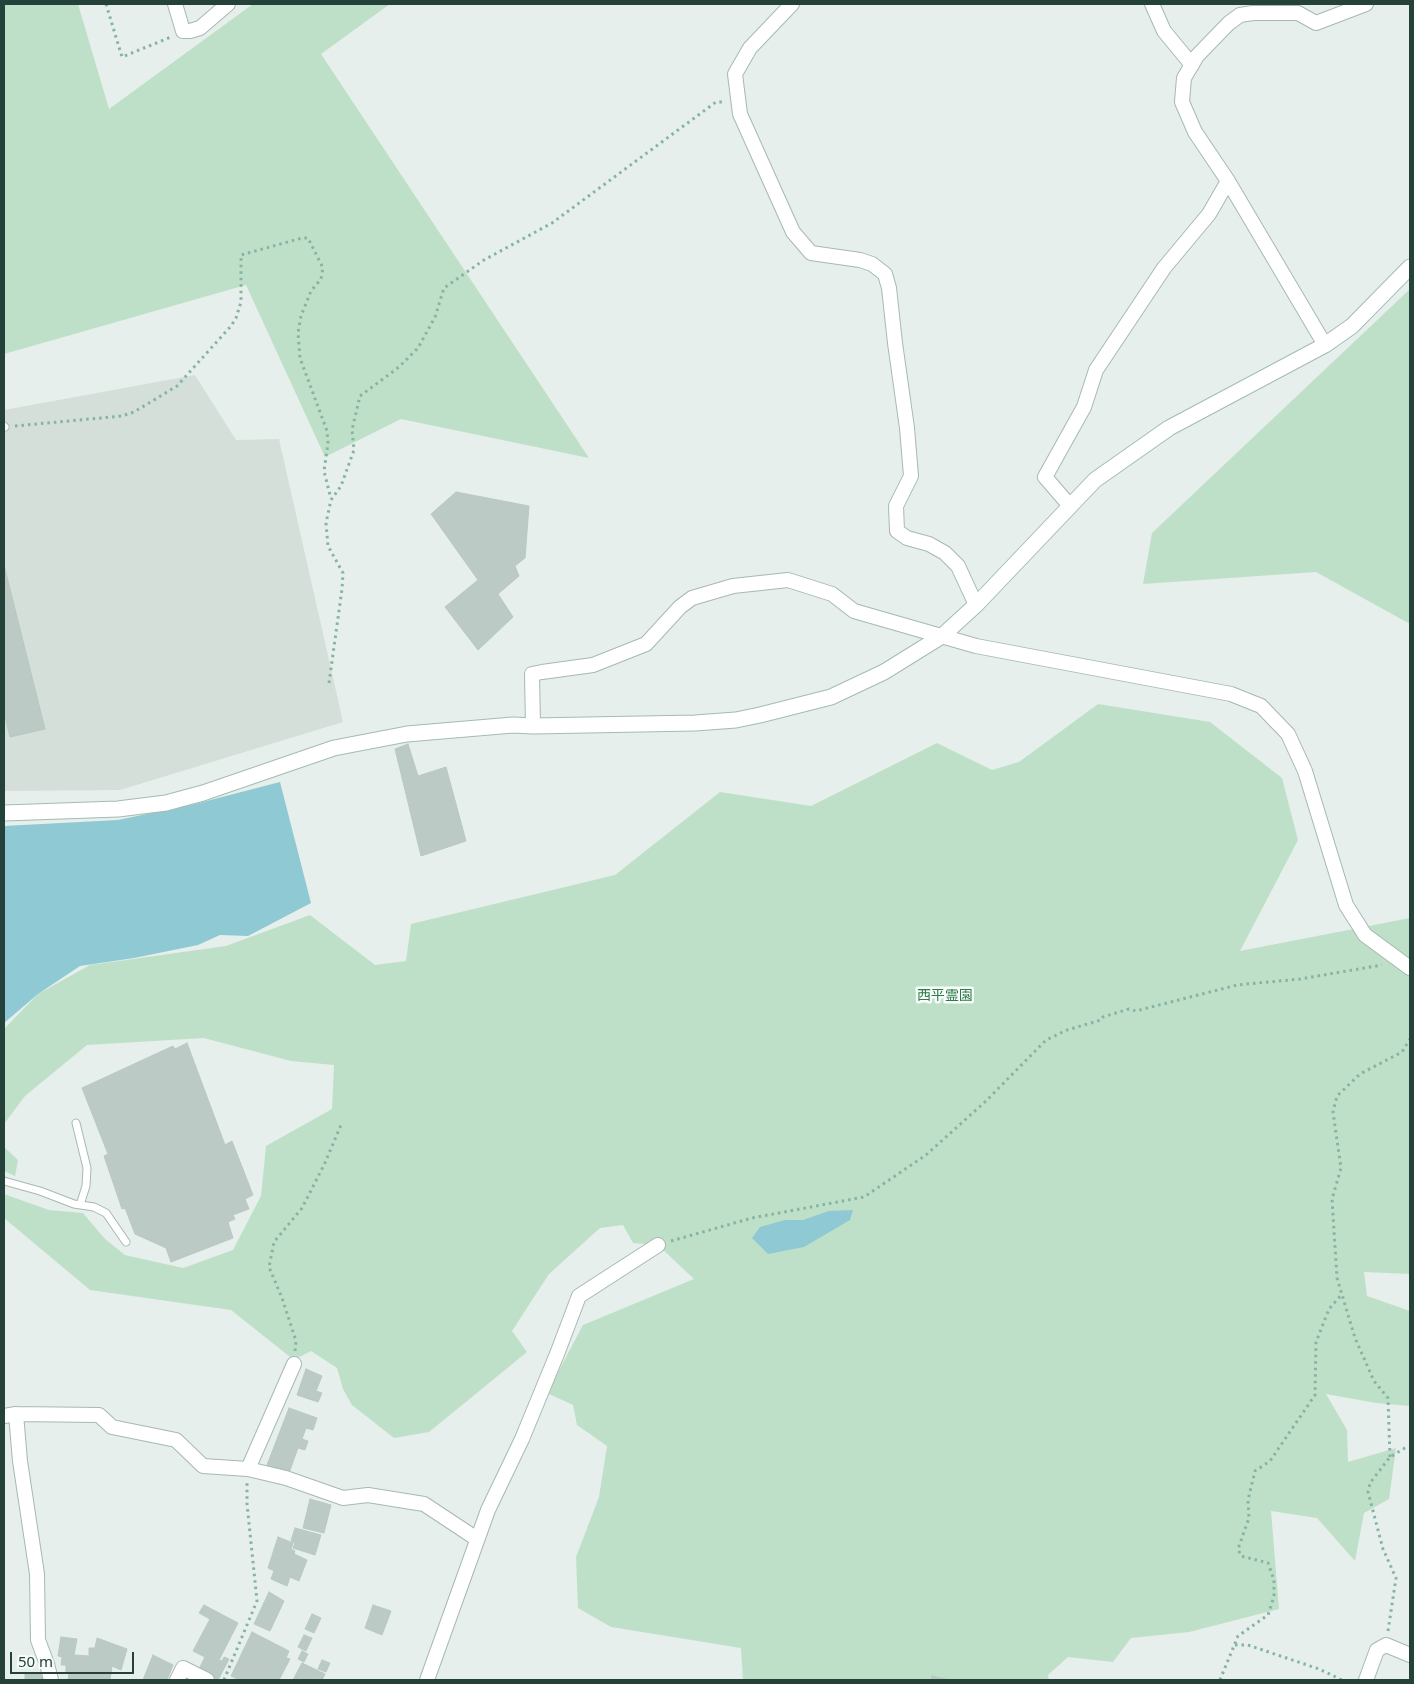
<!DOCTYPE html>
<html>
<head>
<meta charset="utf-8">
<style>
	body { margin:0 }
	#map { position:relative; width:1414px; height:1684px; overflow:hidden; background:#e6efeb; font-family:"Noto Sans",sans-serif }
	canvas { display:block }
	.frame { position:absolute; inset:0; border:5px solid #24423a; pointer-events:none }
	.scale { position:absolute; left:10px; top:1652px; width:124px; height:22px; box-sizing:border-box; border:2px solid #24423a; border-top:0; padding-left:6px; font-size:15px; line-height:18px; white-space:nowrap; color:#24423a; -webkit-text-stroke:4px #f7fbf9; paint-order:stroke }
</style>
</head>
<body>
<div id="map">
<canvas width="1414" height="1684"></canvas>
<div class="frame"></div>
<div class="scale">50 m</div>
</div>
<script>
const g = document.querySelector('canvas').getContext('2d');
g.lineJoin = 'round';
function fill(path, color) {
  g.fillStyle = color;
  g.fill(path, 'evenodd');
}
function shape(rows) {
  const path = new Path2D();
  for (const r of rows) {
    path.moveTo(r[0], r[1]);
    for (let i = 2; i < r.length; i += 2) path.lineTo(r[i], r[i + 1]);
  }
  return path;
}
function stroke(path, color, width, dash) {
  g.strokeStyle = color;
  g.lineWidth = width;
  g.lineCap = dash ? 'butt' : 'round';
  g.setLineDash(dash || []);
  g.stroke(path);
}
function write(font, color, halo, rows, align = 'center') {
  g.font = font + ' "Noto Sans","Noto Sans JP",sans-serif';
  g.lineWidth = 5;
  g.setLineDash([]);
  g.textBaseline = 'middle';
  g.strokeStyle = halo;
  g.fillStyle = color;
  for (const [text, x, y, turn = 0] of rows) {
    g.save();
    g.translate(x, y);
    g.rotate((+turn || 0) * Math.PI / 180);
    g.textAlign = isNaN(turn) ? turn : align;
    if (halo) g.strokeText(text, 0, 0);
    g.fillText(text, 0, 0);
    g.restore();
  }
}
const built = shape([
	[195,375,236,440,279,439,343,722,120,790,4,791,4,410]
]);
const green = shape([
	[4,4,78,4,109,109,253,4,390,4,321,54,589,458,401,419,325,457,246,285,4,354],
	[1410,289,1410,624,1316,572,1143,584,1152,533],
	[1098,704,1210,722,1282,778,1298,840,1240,951,1410,918,1410,1274,1364,1272,1367,1296,1410,1311,1410,1406,1376,1403,1326,1394,1347,1430,1348,1462,1396,1448,1389,1499,1364,1513,1355,1561,1317,1518,1271,1511,1279,1609,1189,1632,1131,1638,1113,1662,1068,1657,1048,1675,1049,1680,743,1680,741,1648,611,1627,578,1608,576,1557,599,1497,607,1446,577,1425,573,1405,547,1393,583,1325,694,1279,658,1245,633,1243,623,1225,600,1228,549,1274,512,1331,527,1352,429,1432,394,1438,352,1405,343,1389,337,1368,311,1351,294,1360,231,1310,90,1290,4,1218,4,1194,49,1210,83,1213,105,1239,125,1255,183,1268,233,1250,261,1196,266,1146,332,1109,334,1065,291,1061,204,1038,87,1045,25,1096,4,1124,4,1029,38,994,90,965,226,946,310,915,375,965,406,961,411,924,615,875,720,792,811,806,937,743,992,770,1019,762],
	[4,1147,18,1160,15,1176,4,1171]
]);
const water = shape([
	[280,782,311,903,248,936,220,935,198,945,134,958,80,966,38,994,4,1023,4,826,118,820,195,804],
	[853,1210,850,1220,804,1247,768,1254,752,1238,760,1227,785,1220,803,1220,829,1211]
]);
const building = shape([
	[456,492,529,506,525,558,515,566,519,576,498,594,513,617,478,650,445,607,478,580,431,514,456,492],
	[4,565,45,729,10,737,4,712,4,565],
	[408,744,418,776,446,767,466,841,421,856,395,749,408,744],
	[187,1043,225,1145,232,1141,253,1195,245,1199,249,1209,233,1215,235,1219,228,1222,233,1238,171,1262,166,1248,135,1234,125,1208,122,1209,104,1156,108,1154,82,1088,173,1046,175,1049,187,1043],
	[306,1369,322,1376,316,1391,322,1393,318,1402,297,1395,306,1369],
	[289,1408,317,1418,313,1430,306,1428,302,1439,308,1441,305,1450,298,1448,289,1473,267,1465,289,1408],
	[310,1499,331,1505,324,1533,303,1528,310,1499],
	[295,1528,321,1535,315,1555,293,1548,295,1543,291,1541,295,1528],
	[278,1537,293,1543,291,1549,295,1551,294,1554,307,1560,299,1581,290,1577,287,1586,271,1579,274,1571,268,1568,278,1537],
	[269,1592,284,1601,270,1631,254,1624,269,1592],
	[204,1605,238,1623,219,1660,222,1661,224,1657,229,1659,218,1680,198,1671,205,1657,193,1651,210,1619,199,1613,204,1605],
	[373,1605,391,1611,382,1635,365,1628,373,1605],
	[312,1614,321,1618,314,1633,305,1629,312,1614],
	[252,1632,289,1651,286,1658,290,1659,279,1680,240,1680,231,1676,252,1632],
	[304,1635,312,1638,306,1651,298,1647,304,1635],
	[61,1637,77,1639,74,1655,89,1656,89,1648,95,1648,97,1638,127,1649,121,1670,112,1666,110,1680,68,1680,69,1673,66,1673,66,1665,61,1665,62,1657,58,1656,61,1637],
	[302,1651,308,1654,304,1662,298,1659,302,1651],
	[153,1655,173,1665,167,1680,143,1680,153,1655],
	[322,1660,330,1663,326,1672,318,1669,322,1660],
	[302,1663,325,1674,322,1680,312,1678,311,1680,293,1680,302,1663],
	[25,1674,46,1674,46,1680,25,1680,25,1674],
	[932,1676,950,1680,931,1680,932,1676]
]);
const path = shape([
	[106,4,122,57,171,37],
	[15,426,122,416,134,412,177,386,231,326,236,318,241,302,241,255,302,238,308,238,323,268,321,279,311,291,301,316,298,333,300,358,327,431,328,443,324,471,331,499],
	[329,683,342,589,343,573,328,546,326,523,331,500,341,486,354,450,352,430,360,396,399,367,418,348,435,317,444,288,484,260,552,223,716,102,725,102],
	[671,1241,752,1218,864,1197,926,1155,986,1101,1046,1040,1067,1030,1101,1020,1103,1017,1129,1009,1136,1011,1237,985,1300,979,1382,965],
	[295,1351,296,1341,282,1298,269,1267,274,1242,302,1208,324,1165,341,1125],
	[1390,1457,1388,1398,1374,1381,1355,1338,1337,1278,1332,1199,1341,1168,1333,1112,1337,1096,1360,1074,1402,1052,1410,1039],
	[1388,1631,1396,1578,1383,1549,1368,1492,1370,1483,1390,1457,1405,1448,1410,1447],
	[1235,1645,1248,1645,1319,1669,1342,1680],
	[224,1680,257,1601,247,1504,247,1483],
	[1220,1680,1238,1636,1268,1615,1274,1596,1274,1580,1268,1563,1241,1556,1238,1549,1249,1518,1248,1500,1255,1471,1270,1461,1315,1395,1316,1342,1329,1309,1342,1294]
]);
const lane = shape([
	[4,426,5,427],
	[76,1123,87,1168,86,1186,80,1205],
	[4,1181,40,1191,74,1204,94,1207,106,1213,126,1242]
]);
const street = shape([
	[175,4,183,31,190,31,200,28,228,4],
	[792,4,750,48,735,74,740,114,793,232,811,253,860,260,872,264,885,274,889,288,895,343,907,428,911,476,896,506,897,531,907,538,929,544,945,553,958,566,976,605],
	[1152,4,1164,31,1192,65],
	[1325,345,1228,181,1195,132,1182,102,1184,78,1197,56,1229,23,1240,15,1253,13,1298,13,1316,23,1366,4],
	[1070,506,1045,477,1084,407,1096,370,1164,268,1209,214,1228,181],
	[533,726,532,674,542,672,593,665,646,644,680,607,692,598,733,586,788,580,832,594,854,611,976,646,1231,694,1261,706,1288,734,1305,771,1346,905,1365,935,1410,968],
	[16,1414,99,1415,112,1427,176,1440,203,1466,248,1469,286,1478,343,1498,368,1495,424,1504,477,1539],
	[4,1416,16,1414,20,1461,37,1574,38,1640,47,1664,51,1680],
	[248,1469,294,1364],
	[177,1680,183,1668,207,1680],
	[427,1680,488,1510,522,1439,557,1354,579,1296,658,1245],
	[1366,1680,1377,1650,1386,1645,1410,1655]
]);
const secondary = shape([
	[4,813,118,809,166,803,203,793,334,748,407,734,513,725,533,726,695,723,736,720,760,715,831,697,884,672,942,636,976,605,1095,480,1169,428,1325,345,1352,326,1410,267]
]);
const parkNames = [
	["西平霊園",945,996]
];
fill(built, '#d4dfda');
fill(green, '#bfe0c8');
fill(water, '#8ec9d4');
fill(building, '#bbcac4');
stroke(building, '#b8c9c2', 1);
stroke(lane, '#a8b8b2', 9);
stroke(street, '#a8b8b2', 16);
stroke(secondary, '#a4bbb3', 17);
stroke(path, '#86b3a5', 3, [2.5, 4]);
stroke(lane, '#fff', 7);
stroke(street, '#fff', 14);
stroke(secondary, '#fff', 15);
write('14px', '#2d7a4b', '#f7fbf9', parkNames);
</script>
</body>
</html>
